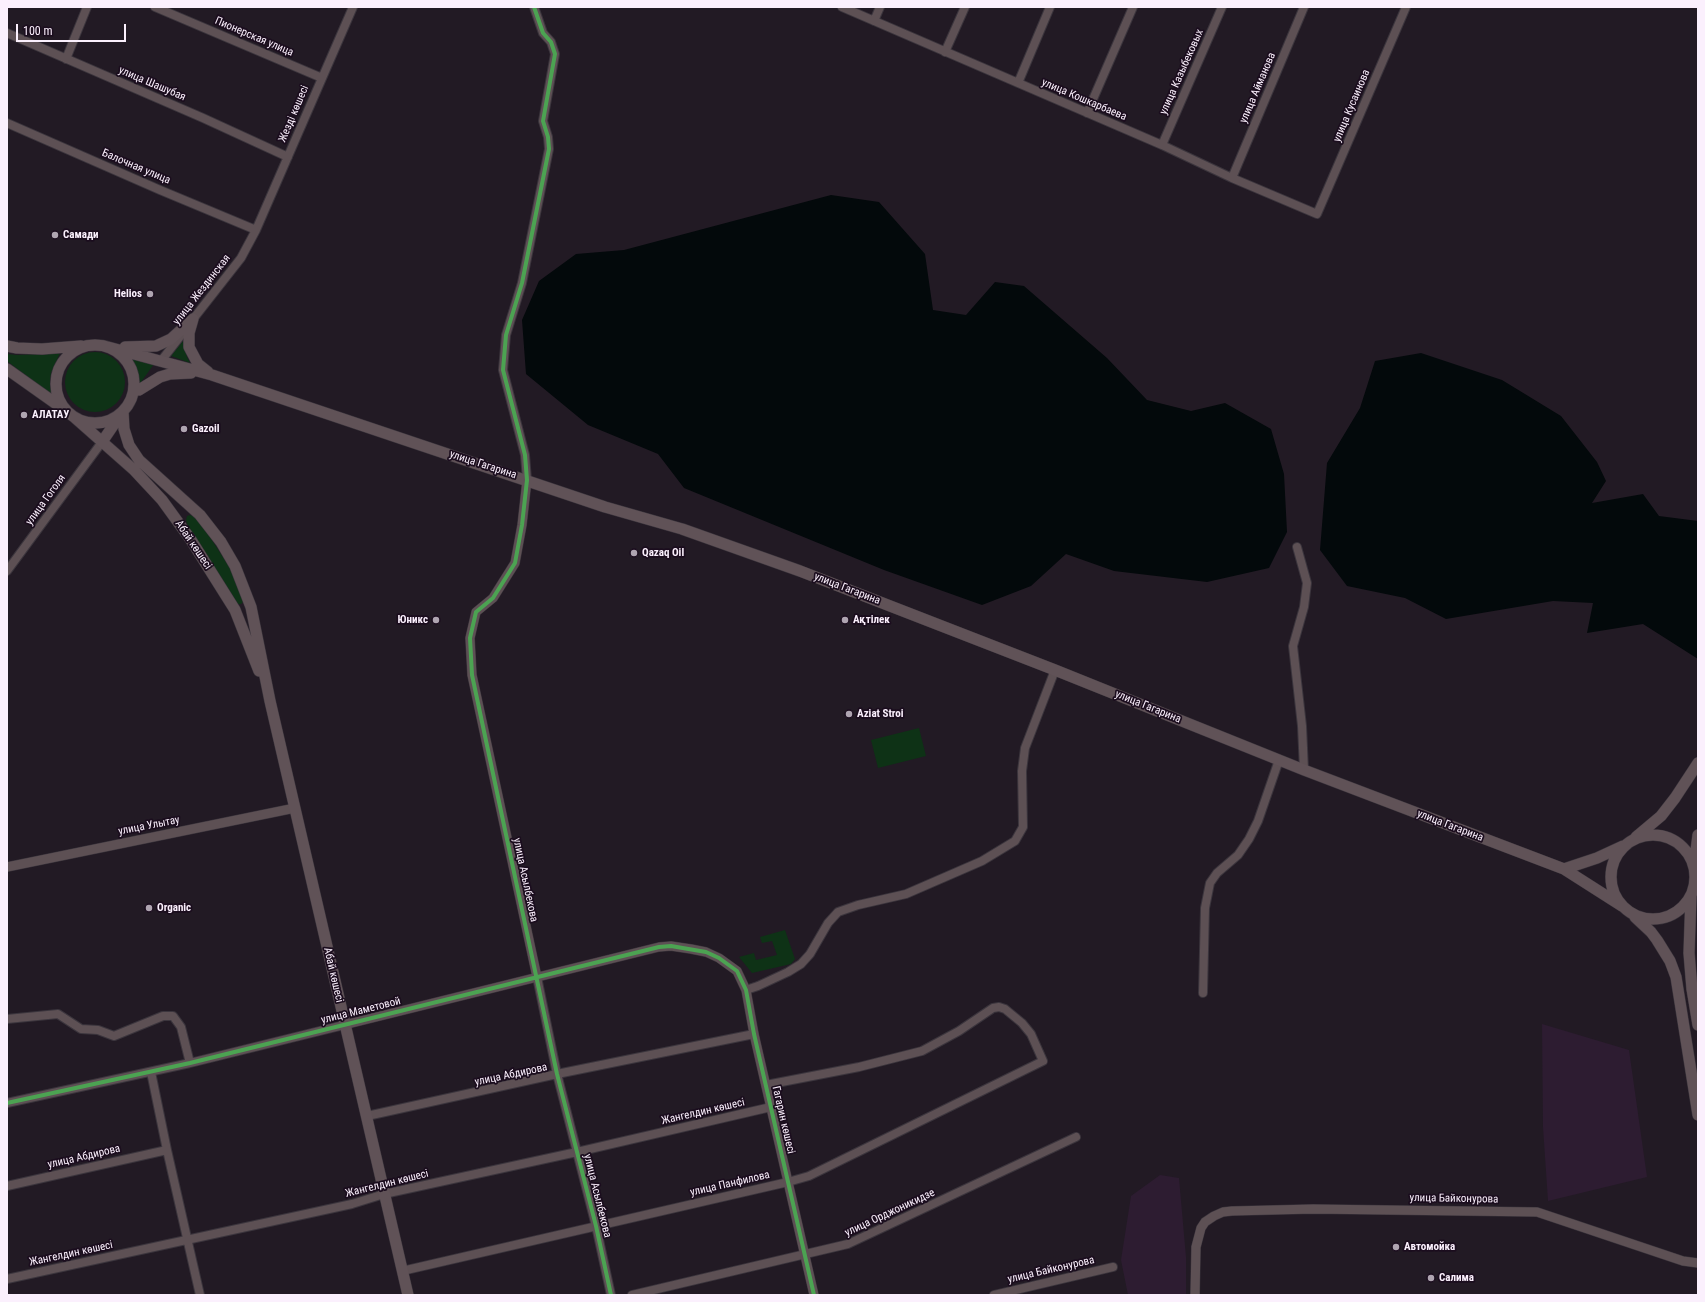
<!DOCTYPE html>
<html>
<head>
<meta charset="utf-8">
<style>
	body { margin:0 }
	#map { position:relative; width:1705px; height:1302px; overflow:hidden; background:#221a24; font-family:"Roboto Condensed",sans-serif }
	canvas { display:block }
	.frame { position:absolute; inset:0; border:8px solid #fbf0fd; pointer-events:none }
	.scale { position:absolute; left:16px; top:24px; width:110px; height:18px; box-sizing:border-box; border:2px solid #fbf0fd; border-top:0; padding-left:5px; font-size:12px; line-height:14px; white-space:nowrap; color:#fbf0fd; -webkit-text-stroke:3px #1b0d1e; paint-order:stroke }
</style>
</head>
<body>
<div id="map">
<canvas width="1705" height="1302"></canvas>
<div class="frame"></div>
<div class="scale">100 m</div>
</div>
<script>
const g = document.querySelector('canvas').getContext('2d');
g.lineJoin = 'round';
function fill(path, color) {
  g.fillStyle = color;
  g.fill(path, 'evenodd');
}
function shape(rows) {
  const path = new Path2D();
  for (const r of rows) {
    if (r.length === 3) {
      path.moveTo(r[0] + r[2], r[1]);
      path.arc(r[0], r[1], r[2], 0, 2 * Math.PI);
      continue;
    }
    path.moveTo(r[0], r[1]);
    for (let i = 2; i < r.length; i += 2) path.lineTo(r[i], r[i + 1]);
  }
  return path;
}
function stroke(path, color, width, dash) {
  g.strokeStyle = color;
  g.lineWidth = width;
  g.lineCap = dash ? 'butt' : 'round';
  g.setLineDash(dash || []);
  g.stroke(path);
}
function write(font, color, halo, rows, align = 'center') {
  g.font = font + ' "Roboto Condensed",sans-serif';
  g.lineWidth = 3.5;
  g.setLineDash([]);
  g.textBaseline = 'middle';
  g.strokeStyle = halo;
  g.fillStyle = color;
  for (const [text, x, y, turn = 0] of rows) {
    g.save();
    g.translate(x, y);
    g.rotate((+turn || 0) * Math.PI / 180);
    g.textAlign = isNaN(turn) ? turn : align;
    if (halo) g.strokeText(text, 0, 0);
    g.fillText(text, 0, 0);
    g.restore();
  }
}
const built = shape([
	[1542,1024,1629,1050,1647,1177,1548,1201,1543,1127],
	[1160,1175,1179,1178,1186,1257,1186,1295,1128,1295,1121,1260,1131,1196]
]);
const green = shape([
	[183,341,187,357,190,363,171,356],
	[95,382,30],
	[60,353,51,373,50,382,52,395,7,361,7,354,17,355],
	[129,356,154,364,139,385,133,363],
	[190,515,193,516,202,525,236,577,243,602,241,604,238,604,187,524,186,520,187,516],
	[919,728,926,756,878,768,871,740],
	[785,930,795,959,791,964,752,973,739,957,754,953,756,960,777,955,772,941,762,943,760,937]
]);
const water = shape([
	[831,195,879,202,925,254,933,310,966,315,995,282,1024,286,1107,358,1147,400,1191,411,1225,403,1271,429,1284,474,1287,532,1269,568,1207,582,1114,571,1066,554,1031,586,982,605,884,570,684,488,658,454,588,425,526,374,522,320,539,281,576,254,624,250],
	[1421,353,1502,380,1561,416,1597,462,1606,481,1592,503,1643,494,1659,516,1698,521,1698,659,1643,624,1587,633,1593,603,1553,601,1446,619,1405,598,1347,586,1320,550,1327,463,1360,408,1375,361]
]);
const minor = shape([
	[155,7,322,78],
	[842,7,1162,145,1232,178,1317,214,1406,7],
	[874,21,880,7],
	[7,33,203,118,288,157],
	[945,52,965,7],
	[66,59,87,7],
	[1018,83,1050,7],
	[1087,113,1133,7],
	[7,123,160,190,256,230],
	[1162,145,1222,7],
	[1232,178,1304,7],
	[190,323,241,258,256,230,353,7],
	[161,361,182,334],
	[527,480,525,455,503,370,506,335,522,283,549,149,548,137,543,121,555,54,551,42,543,33,534,7],
	[1297,547,1307,583,1304,607,1293,646,1302,726,1304,770],
	[7,571,102,442],
	[537,977,557,1074,596,1226,611,1295],
	[746,990,758,986,788,972,801,964,810,954,828,923,838,912,858,905,906,894,982,861,1015,841,1023,827,1022,771,1025,748,1055,670],
	[1203,993,1205,908,1210,883,1217,873,1238,855,1249,839,1258,821,1279,760],
	[7,1019,58,1014,81,1029,98,1030,114,1036,163,1016,173,1016,181,1027,190,1063],
	[151,1072,167,1150,200,1295],
	[7,1103,190,1063,344,1025],
	[367,1116,557,1074,754,1034],
	[7,1186,167,1150],
	[402,1271,788,1182,809,1176,1043,1061,1031,1034,1022,1023,1005,1009,999,1007,993,1008,959,1031,922,1051,859,1067,766,1085],
	[7,1279,352,1204,384,1194,577,1152,771,1107],
	[632,1295,848,1244,1076,1137],
	[994,1295,1113,1267]
]);
const tertiary = shape([
	[527,480,522,525,515,563,493,598,476,612,470,638,472,675,537,977],
	[7,867,295,808],
	[344,1025,659,947,671,946,691,949,706,952,719,958,737,971,746,990,754,1034,814,1295],
	[1195,1295,1196,1247,1201,1228,1205,1222,1214,1216,1223,1212,1232,1211,1313,1209,1537,1212,1683,1261,1698,1263]
]);
const secondary = shape([
	[193,319,189,333,189,347,198,364,208,372],
	[95,384,39],
	[7,346,17,348,42,349,81,346],
	[108,347,212,375,605,507,682,529,800,571,1055,670,1304,770,1564,869,1622,906],
	[125,347,156,346,171,339,193,319],
	[7,369,62,408],
	[139,390,160,377,170,374,191,373],
	[123,411,124,429,129,445,139,460,200,515,221,542,235,566,251,607,270,701,408,1295],
	[74,417,134,470,162,500,191,540,235,610,259,671],
	[102,442,121,414],
	[1653,877,42],
	[1636,837,1661,816,1675,798,1698,763],
	[1694,866,1698,835],
	[1564,869,1597,858,1623,846],
	[1691,896,1689,953,1692,989,1698,1025],
	[1635,917,1651,932,1657,940,1670,961,1676,977,1698,1115]
]);
const cycleway = shape([
	[534,7,543,33,551,42,555,54,543,121,548,137,549,149,522,283,506,335,503,370,525,455,527,480,522,525,515,563,493,598,476,612,470,638,472,675,557,1074,596,1226,611,1295],
	[7,1103,190,1063,659,947,671,946,706,952,719,958,737,971,746,990,754,1034,814,1295]
]);
const markers = [
	[55,235,4,"#afa5b1"],
	[150,294,4,"#afa5b1"],
	[24,415,4,"#afa5b1"],
	[184,429,4,"#afa5b1"],
	[634,553,4,"#afa5b1"],
	[436,620,4,"#afa5b1"],
	[845,620,4,"#afa5b1"],
	[849,714,4,"#afa5b1"],
	[149,908,4,"#afa5b1"],
	[1396,1247,4,"#afa5b1"],
	[1431,1278,4,"#afa5b1"]
];
const streetNames = [
	["Пионерская улица",254,37,23],
	["улица Казыбековых",1182,72,-66],
	["улица Шашубая",152,84,23],
	["улица Айманова",1258,88,-67],
	["улица Кошкарбаева",1084,100,23],
	["улица Кусаинова",1352,106,-67],
	["Жезді көшесі",294,114,-67],
	["Балочная улица",136,167,23],
	["улица Жездинская",202,290,-52],
	["улица Гагарина",483,465,18],
	["улица Гоголя",46,500,-54],
	["Абай көшесі",193,545,56],
	["улица Гагарина",847,589,21],
	["улица Гагарина",1148,707,22],
	["улица Улытау",149,826,-11],
	["улица Гагарина",1450,826,21],
	["улица Асылбекова",525,880,78],
	["Абай көшесі",333,975,77],
	["улица Маметовой",361,1011,-14],
	["улица Абдирова",511,1075,-12],
	["Жангелдин көшесі",703,1112,-13],
	["Гагарин көшесі",783,1120,77],
	["улица Абдирова",84,1157,-13],
	["Жангелдин көшесі",387,1184,-14],
	["улица Панфилова",730,1184,-13],
	["улица Асылбекова",597,1196,76],
	["улица Байконурова",1454,1199,1],
	["улица Орджоникидзе",890,1213,-25],
	["Жангелдин көшесі",71,1254,-12],
	["улица Байконурова",1051,1270,-13]
];
const poiNames = [
	["Самади",63,235],
	["Helios",142,294,"right"],
	["АЛАТАУ",32,415],
	["Gazoil",192,429],
	["Qazaq Oil",642,553],
	["Юникс",428,620,"right"],
	["Ақтілек",853,620],
	["Aziat Stroi",857,714],
	["Organic",157,908],
	["Автомойка",1404,1247],
	["Салима",1439,1278]
];
fill(built, '#2d1c31');
fill(green, '#0e3216');
fill(water, '#03090b');
stroke(minor, '#3b353d', 10);
stroke(tertiary, '#3b353d', 10);
stroke(secondary, '#3b353d', 12);
stroke(minor, '#5d5054', 8);
stroke(tertiary, '#5d5054', 9);
stroke(secondary, '#605257', 11);
stroke(cycleway, '#4ca352', 4);
for (const [x, y, r, color] of markers) {
  const dot = new Path2D();
  dot.arc(x, y, r, 0, 2 * Math.PI);
  g.fillStyle = color;
  g.fill(dot);
  stroke(dot, '#1b0d1e', 1.5);
}
write('11px', '#fbf0fd', '#1b0d1e', streetNames);
write('bold 11px', '#fbf0fd', '#1b0d1e', poiNames, 'left');
</script>
</body>
</html>
